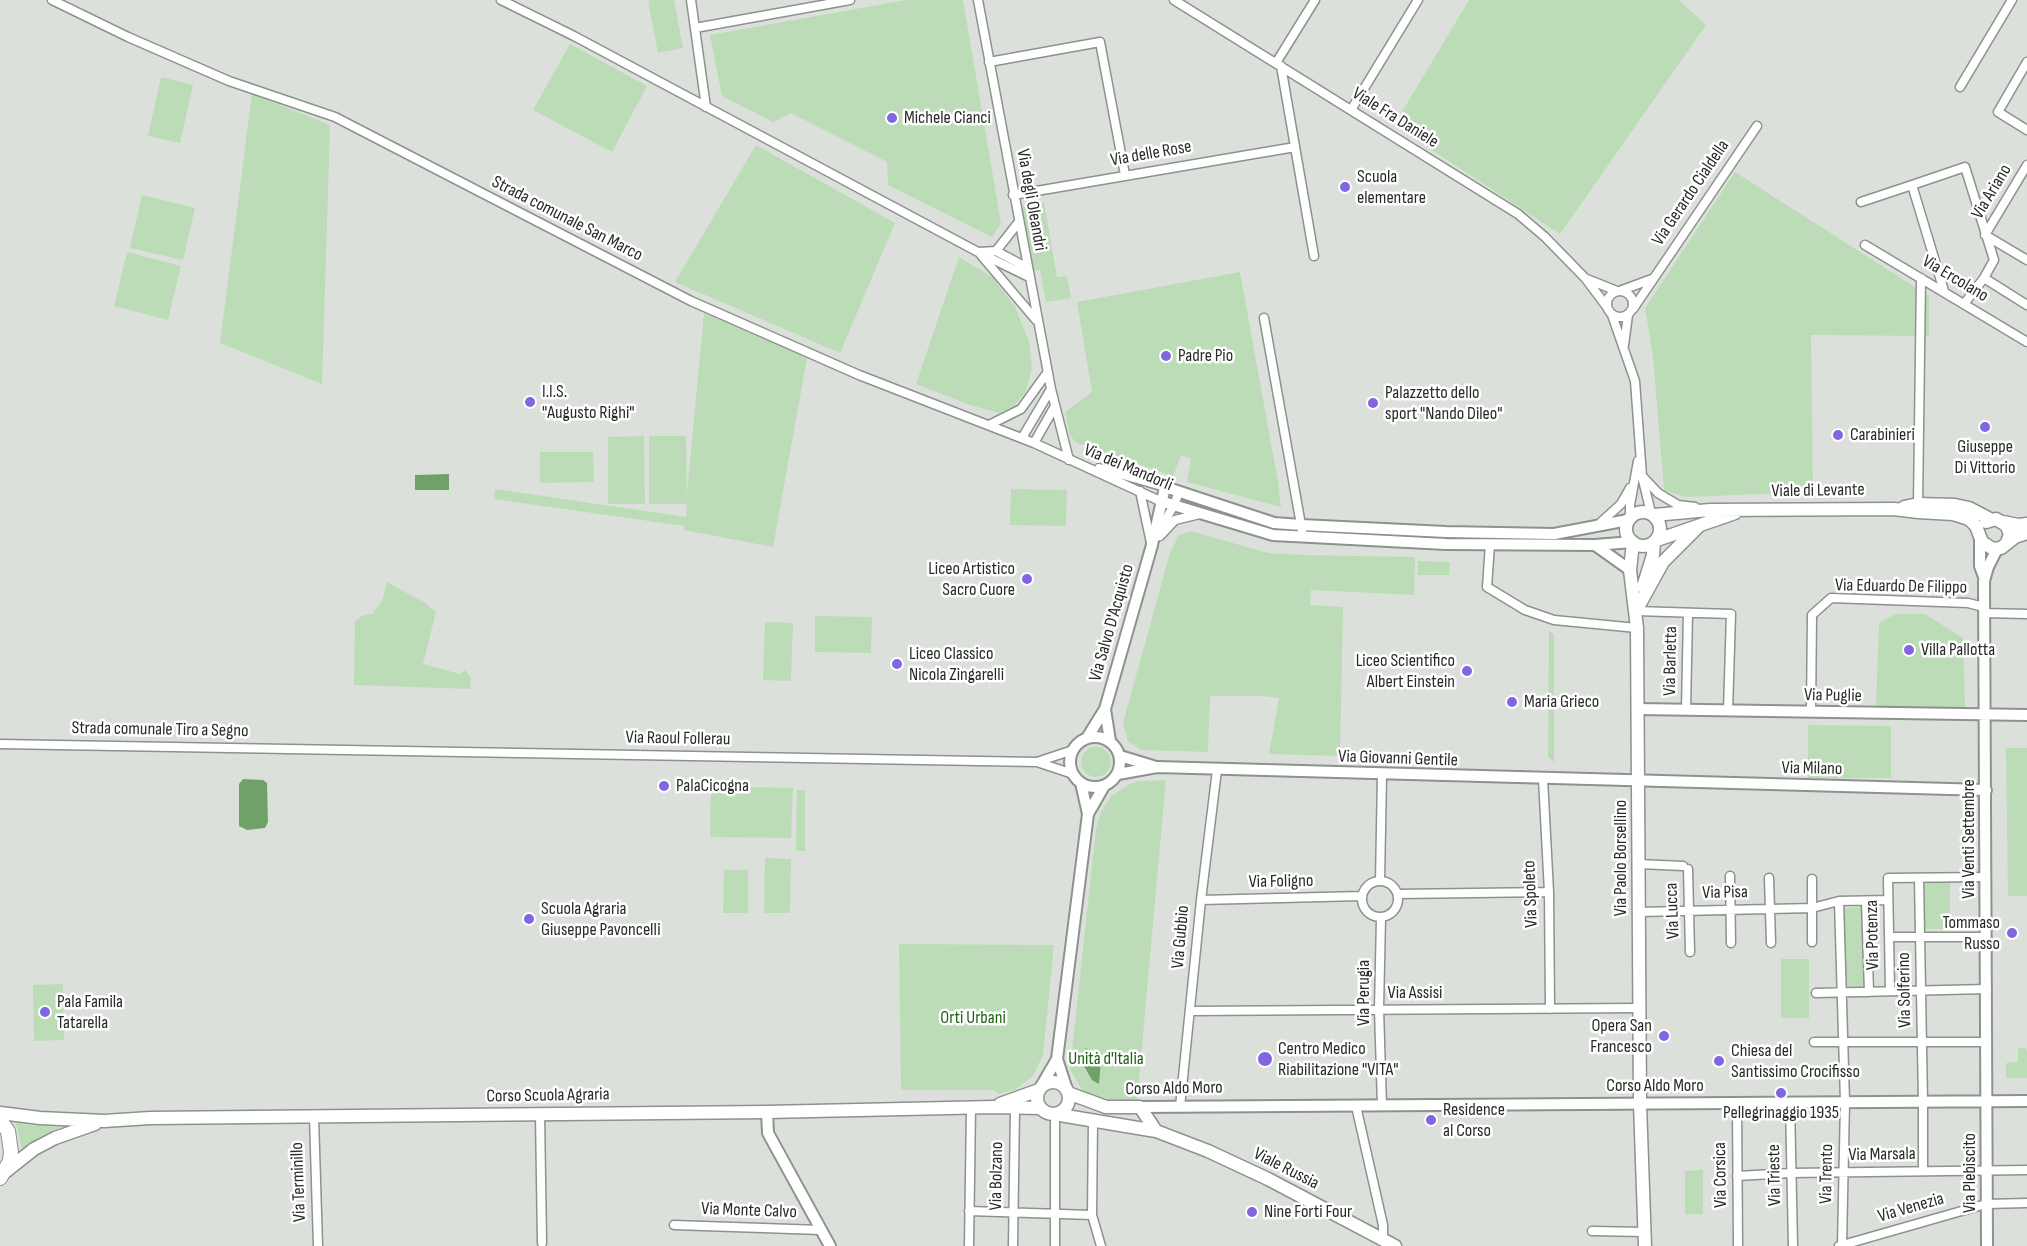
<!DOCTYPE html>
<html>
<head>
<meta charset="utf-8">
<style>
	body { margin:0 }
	canvas { display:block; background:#dbe1da }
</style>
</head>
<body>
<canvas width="2027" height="1246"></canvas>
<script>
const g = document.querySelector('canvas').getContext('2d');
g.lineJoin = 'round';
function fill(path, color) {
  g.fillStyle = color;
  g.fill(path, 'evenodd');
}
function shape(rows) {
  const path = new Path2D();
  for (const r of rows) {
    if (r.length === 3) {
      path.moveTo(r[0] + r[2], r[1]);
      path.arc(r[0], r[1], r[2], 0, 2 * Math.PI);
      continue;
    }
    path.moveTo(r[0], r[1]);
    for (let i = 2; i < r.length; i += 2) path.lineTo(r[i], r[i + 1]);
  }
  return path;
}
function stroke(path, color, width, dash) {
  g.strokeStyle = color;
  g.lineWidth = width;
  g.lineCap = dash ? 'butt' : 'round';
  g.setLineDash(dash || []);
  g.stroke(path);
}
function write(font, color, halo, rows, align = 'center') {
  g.font = font + ' "Sofia Sans Condensed",sans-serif';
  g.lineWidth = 5;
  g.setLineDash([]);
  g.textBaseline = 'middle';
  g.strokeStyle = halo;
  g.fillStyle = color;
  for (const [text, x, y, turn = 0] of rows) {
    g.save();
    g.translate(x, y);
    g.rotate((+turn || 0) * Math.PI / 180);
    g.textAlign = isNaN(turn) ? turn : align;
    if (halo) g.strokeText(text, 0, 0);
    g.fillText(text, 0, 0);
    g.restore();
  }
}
const green = shape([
	[653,0,674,0,683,48,658,53,648,1],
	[906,0,963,0,1001,223,992,237,888,185,887,162,791,113,773,122,722,96,710,35],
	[1469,0,1679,0,1706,25,1560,234,1394,125],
	[570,44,647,86,612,152,533,110],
	[161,77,193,85,180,143,148,136],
	[252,94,330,125,322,384,220,343],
	[756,145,895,223,840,353,675,282],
	[1735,172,1929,296,1929,336,1811,335,1813,492,1686,497,1664,490,1653,357,1645,308],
	[142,195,195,208,183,260,130,248],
	[1044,202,1057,277,1067,276,1071,298,1046,302,1040,270,1033,271,1022,206],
	[127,252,181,266,168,320,114,306],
	[959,257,992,277,1015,307,1029,341,1032,369,1026,391,1014,406,999,413,970,405,916,384],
	[1240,272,1278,482,1281,507,1187,482,1191,458,1181,456,1173,476,1077,443,1070,436,1065,412,1092,392,1077,302],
	[704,313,807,358,773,547,684,530,684,526,494,499,495,489,686,517,687,504,649,504,649,436,686,436,687,494],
	[644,436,645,504,608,504,608,437],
	[540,452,593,452,594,482,540,483],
	[1011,489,1067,490,1066,526,1010,525],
	[1191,531,1268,553,1304,555,1415,557,1414,595,1311,590,1310,605,1343,607,1340,756,1269,754,1279,698,1263,696,1210,696,1208,752,1141,750,1128,741,1123,723,1170,553,1179,535],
	[1418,561,1450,562,1449,575,1418,575],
	[387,582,425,603,436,612,423,664,460,674,465,670,471,677,470,689,354,685,355,621,362,616,372,614,382,601],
	[1896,614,1925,614,1963,638,1965,708,1876,706,1879,623],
	[815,616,872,617,871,653,815,652],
	[765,622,793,623,791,681,763,680],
	[1549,631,1554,634,1554,762,1548,757],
	[1808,725,1891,726,1891,778,1808,778],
	[1096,762,15],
	[2006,748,2027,748,2027,896,2008,896],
	[1166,780,1137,1101,1118,1102,1100,1099,1082,1090,1070,1069,1096,829,1100,814,1111,796,1128,785,1138,781],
	[711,786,793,788,791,838,710,837],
	[797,790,805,790,805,851,796,851],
	[765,858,791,859,790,913,764,913],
	[724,870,748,870,748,913,723,913],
	[1923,880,1950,880,1950,929,1924,929],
	[1862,907,1865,986,1845,987,1842,908],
	[899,944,1054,945,1043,1055,1033,1076,1016,1089,999,1094,993,1090,901,1090],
	[1781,959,1809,959,1809,1018,1781,1018],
	[63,984,64,1040,34,1041,33,985],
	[2018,1048,2025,1048,2027,1051,2027,1078,2006,1078,2006,1063,2018,1062],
	[16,1123,32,1125,61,1127,43,1135,22,1149],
	[1703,1170,1703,1214,1685,1214,1685,1171]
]);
const water = shape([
	[449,474,449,490,415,490,415,475],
	[243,779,263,780,267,783,268,822,265,828,247,830,239,826,239,784],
	[1086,1048,1101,1060,1099,1084,1092,1080,1084,1066,1083,1058]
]);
const minor = shape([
	[52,0,128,37,229,81,335,117,691,301,859,375,1034,443,1160,501],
	[501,0,574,36,978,252,1029,277],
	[691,0,706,107],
	[978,0,1051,389,1069,460],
	[1174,0,1518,214,1545,237,1586,279,1607,307],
	[695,28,850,0],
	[989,62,1100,42,1125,175],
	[2027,62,1998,112,2027,130],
	[1276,63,1315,0],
	[1281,66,1314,256],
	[1960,87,2012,0],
	[1351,110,1418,0],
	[1912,185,1965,167,1994,260,1984,278,1964,304],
	[1013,195,1295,147],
	[1861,202,1912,185,1944,291],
	[1985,235,2027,165],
	[1985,235,2027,260],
	[1865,245,2027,342],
	[996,251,1018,223],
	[979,252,996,251,1026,267],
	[981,255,1036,320],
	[1984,278,2027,305],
	[1587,279,1617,291],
	[1622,290,1652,279],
	[1620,304,13],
	[1633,309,1757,126],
	[1612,315,1635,381,1642,476,1651,513],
	[1264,318,1303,536],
	[1624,345,1628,315],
	[989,425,1021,409,1047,373],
	[1022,438,1051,389],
	[1034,443,1055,406],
	[1099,468,1165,487],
	[1643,477,1658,493,1678,505,1695,507],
	[1140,491,1151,543],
	[1918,504,1921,278],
	[1630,517,1630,505,1638,461],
	[1599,524,1621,504,1630,488],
	[1160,536,1175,520,1200,514],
	[1156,537,1174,505,1179,492],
	[1490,544,1487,587,1525,610,1554,620,1637,628],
	[1636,611,1731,614,1728,711],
	[1984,613,2027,614],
	[1686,710,1688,613],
	[1811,712,1812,615,1831,598,1968,603,1984,607],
	[0,744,1037,762,1073,774],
	[1037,762,1073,750],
	[1543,779,1549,892,1550,1009],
	[1639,864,1683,866],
	[1688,869,1690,952],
	[1730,876,1731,943],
	[1769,878,1771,943],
	[1919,878,1923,1102,1923,1171],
	[1380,899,18],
	[1380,881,1382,775],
	[1398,894,1549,892],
	[1201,900,1362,896],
	[1839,901,1845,1102,1842,1246],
	[1866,901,1869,992],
	[1639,912,1812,908,1839,901,1888,900],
	[1381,918,1379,1009,1382,1106],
	[1889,937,1986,937],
	[1812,942,1812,879],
	[1890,991,1888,878,1986,877],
	[1816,993,1987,989],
	[1190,1011,1639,1008],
	[1814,1042,1987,1042],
	[1737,1103,1738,1246],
	[1790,1103,1793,1246],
	[1356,1106,1383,1225,1383,1240],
	[1180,1107,1201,900,1217,770],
	[540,1114,542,1243],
	[314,1117,318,1246],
	[1093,1120,1092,1215,1101,1246],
	[1055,1122,1055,1246],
	[1737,1176,1791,1173,2027,1170],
	[969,1211,1092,1215],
	[674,1225,821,1230],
	[1592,1231,1644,1232],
	[969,1246,971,1108],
	[1013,1246,1015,1107],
	[1839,1246,1986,1204,2027,1203]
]);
const tertiary = shape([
	[1160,501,1273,535,1446,544,1595,545,1632,542],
	[1980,537,1980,566,1984,577],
	[1595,545,1630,570],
	[1105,709,1110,741],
	[1638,709,2027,715],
	[1095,762,25],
	[1087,738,1105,709,1152,545,1165,487,1274,523,1301,525,1446,532,1554,534,1628,520],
	[1120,756,1153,766],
	[1118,774,1157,767,1986,790],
	[1088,814,1104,786],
	[1039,1090,1057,1059],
	[1068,1093,1057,1059,1088,814,1081,783],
	[1140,1107,2027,1101],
	[767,1112,768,1133,830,1246],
	[1987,1246,1984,581,1988,567,1997,549]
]);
const secondary = shape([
	[1904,507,1918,504,1955,505,1969,508,1992,520],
	[1643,529,17],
	[1654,515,1710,510,1894,509,1918,512,1953,514,1969,519,1976,526,1982,542,1993,549,2001,548,2015,537,2027,533],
	[1986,522,1996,519,2006,525,2010,534,2007,542],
	[2003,522,2018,525,2027,524],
	[1657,540,1735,513],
	[1633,542,1630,570,1637,628,1640,1104,1645,1246],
	[1643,587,1653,555,1654,542],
	[1636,611,1663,562,1699,526],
	[1053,1098,16],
	[1068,1093,1106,1107,1140,1107,1156,1131],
	[1000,1104,1039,1090],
	[0,1113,40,1118,104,1121,150,1118,767,1112,994,1107,1040,1108],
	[1054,1114,1156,1131,1208,1151,1268,1179,1395,1246],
	[5,1172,34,1149,55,1138,95,1124]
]);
const primary = shape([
	[0,1120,8,1131,11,1152,10,1161,0,1178]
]);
const markers = [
	[892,118,6,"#8265e0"],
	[1345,187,6,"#8265e0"],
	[1166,356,6,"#8265e0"],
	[530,402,6,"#8265e0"],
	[1373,403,6,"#8265e0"],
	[1985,427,6,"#8265e0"],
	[1838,435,6,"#8265e0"],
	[1027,579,6,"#8265e0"],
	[1909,650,6,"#8265e0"],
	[897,664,6,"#8265e0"],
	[1467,671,6,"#8265e0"],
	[1512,702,6,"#8265e0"],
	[664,786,6,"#8265e0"],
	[529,919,6,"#8265e0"],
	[2012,933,6,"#8265e0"],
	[45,1012,6,"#8265e0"],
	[1664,1036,6,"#8265e0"],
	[1265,1059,8,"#8265e0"],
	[1719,1061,6,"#8265e0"],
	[1781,1093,6,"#8265e0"],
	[1431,1120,6,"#8265e0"],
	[1252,1212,6,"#8265e0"]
];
const poiNames = [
	["Michele Cianci",904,118],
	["Scuola",1357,177],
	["elementare",1357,198],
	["Padre Pio",1178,356],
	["I.I.S.",542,392],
	["\"Augusto Righi\"",542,413],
	["Palazzetto dello",1385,393],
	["sport \"Nando Dileo\"",1385,414],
	["Carabinieri",1850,435],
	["Giuseppe",1985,447,"center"],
	["Di Vittorio",1985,468,"center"],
	["Liceo Artistico",1015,569,"right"],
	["Sacro Cuore",1015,590,"right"],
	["Villa Pallotta",1921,650],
	["Liceo Classico",909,654],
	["Nicola Zingarelli",909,675],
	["Liceo Scientifico",1455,661,"right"],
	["Albert Einstein",1455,682,"right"],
	["Maria Grieco",1524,702],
	["PalaCicogna",676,786],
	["Scuola Agraria",541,909],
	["Giuseppe Pavoncelli",541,930],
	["Tommaso",2000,923,"right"],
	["Russo",2000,944,"right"],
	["Pala Famila",57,1002],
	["Tatarella",57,1023],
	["Opera San",1652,1026,"right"],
	["Francesco",1652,1047,"right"],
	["Centro Medico",1278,1049],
	["Riabilitazione \"VITA\"",1278,1070],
	["Chiesa del",1731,1051],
	["Santissimo Crocifisso",1731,1072],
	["Residence",1443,1110],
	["al Corso",1443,1131],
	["Pellegrinaggio 1935",1781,1113,"center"],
	["Nine Forti Four",1264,1212]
];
const streetNames = [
	["Viale Fra Daniele",1395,118,32],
	["Via delle Rose",1151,154,-10],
	["Via Ariano",1992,192,-59],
	["Via Gerardo Cialdella",1691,193,-56],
	["Via degli Oleandri",1031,200,80],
	["Strada comunale San Marco",567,219,27],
	["Via Ercolano",1955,279,31],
	["Via dei Mandorli",1128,468,23],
	["Viale di Levante",1818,491,-1],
	["Via Eduardo De Filippo",1901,587,1],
	["Via Salvo D'Acquisto",1112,623,-74],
	["Via Barletta",1671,661,-89],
	["Via Puglie",1833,696,1],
	["Strada comunale Tiro a Segno",160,730,1],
	["Via Raoul Follerau",678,739,1],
	["Via Giovanni Gentile",1398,759,2],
	["Via Milano",1812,769,1],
	["Via Venti Settembre",1969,839,-90],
	["Via Paolo Borsellino",1621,858,-90],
	["Via Foligno",1281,882,-1],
	["Via Pisa",1725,893,-1],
	["Via Spoleto",1531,894,-92],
	["Via Lucca",1673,911,-92],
	["Via Potenza",1873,935,-91],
	["Via Gubbio",1181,937,-85],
	["Via Solferino",1905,990,-91],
	["Via Perugia",1364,993,-90],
	["Via Assisi",1415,993],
	["Corso Aldo Moro",1655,1086],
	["Corso Aldo Moro",1174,1089,-1],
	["Corso Scuola Agraria",548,1096,-1],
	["Via Marsala",1882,1155,-1],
	["Viale Russia",1286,1169,27],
	["Via Plebiscito",1970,1173,-90],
	["Via Trento",1827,1174,-89],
	["Via Corsica",1721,1175,-91],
	["Via Trieste",1775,1175,-91],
	["Via Bolzano",997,1176,-89],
	["Via Terminillo",299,1182,-92],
	["Via Venezia",1911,1208,-16],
	["Via Monte Calvo",749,1211,2]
];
const parkNames = [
	["Orti Urbani",973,1018],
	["Unità d'Italia",1106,1059]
];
fill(green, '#bcdcb7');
fill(water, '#70a168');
stroke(minor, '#8c928c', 11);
stroke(tertiary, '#8c928c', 14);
stroke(secondary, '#8c928c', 15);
stroke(primary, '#8c928c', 16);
stroke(minor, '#fff', 8);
stroke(tertiary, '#fff', 10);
stroke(secondary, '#fff', 12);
stroke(primary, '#fff', 14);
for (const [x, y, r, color] of markers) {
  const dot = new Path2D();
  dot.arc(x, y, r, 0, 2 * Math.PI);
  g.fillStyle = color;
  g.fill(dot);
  stroke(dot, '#fff', 2);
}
write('18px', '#282b28', '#fff', poiNames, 'left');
write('18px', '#282b28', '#fff', streetNames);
write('18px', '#206215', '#fff', parkNames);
</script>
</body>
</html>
